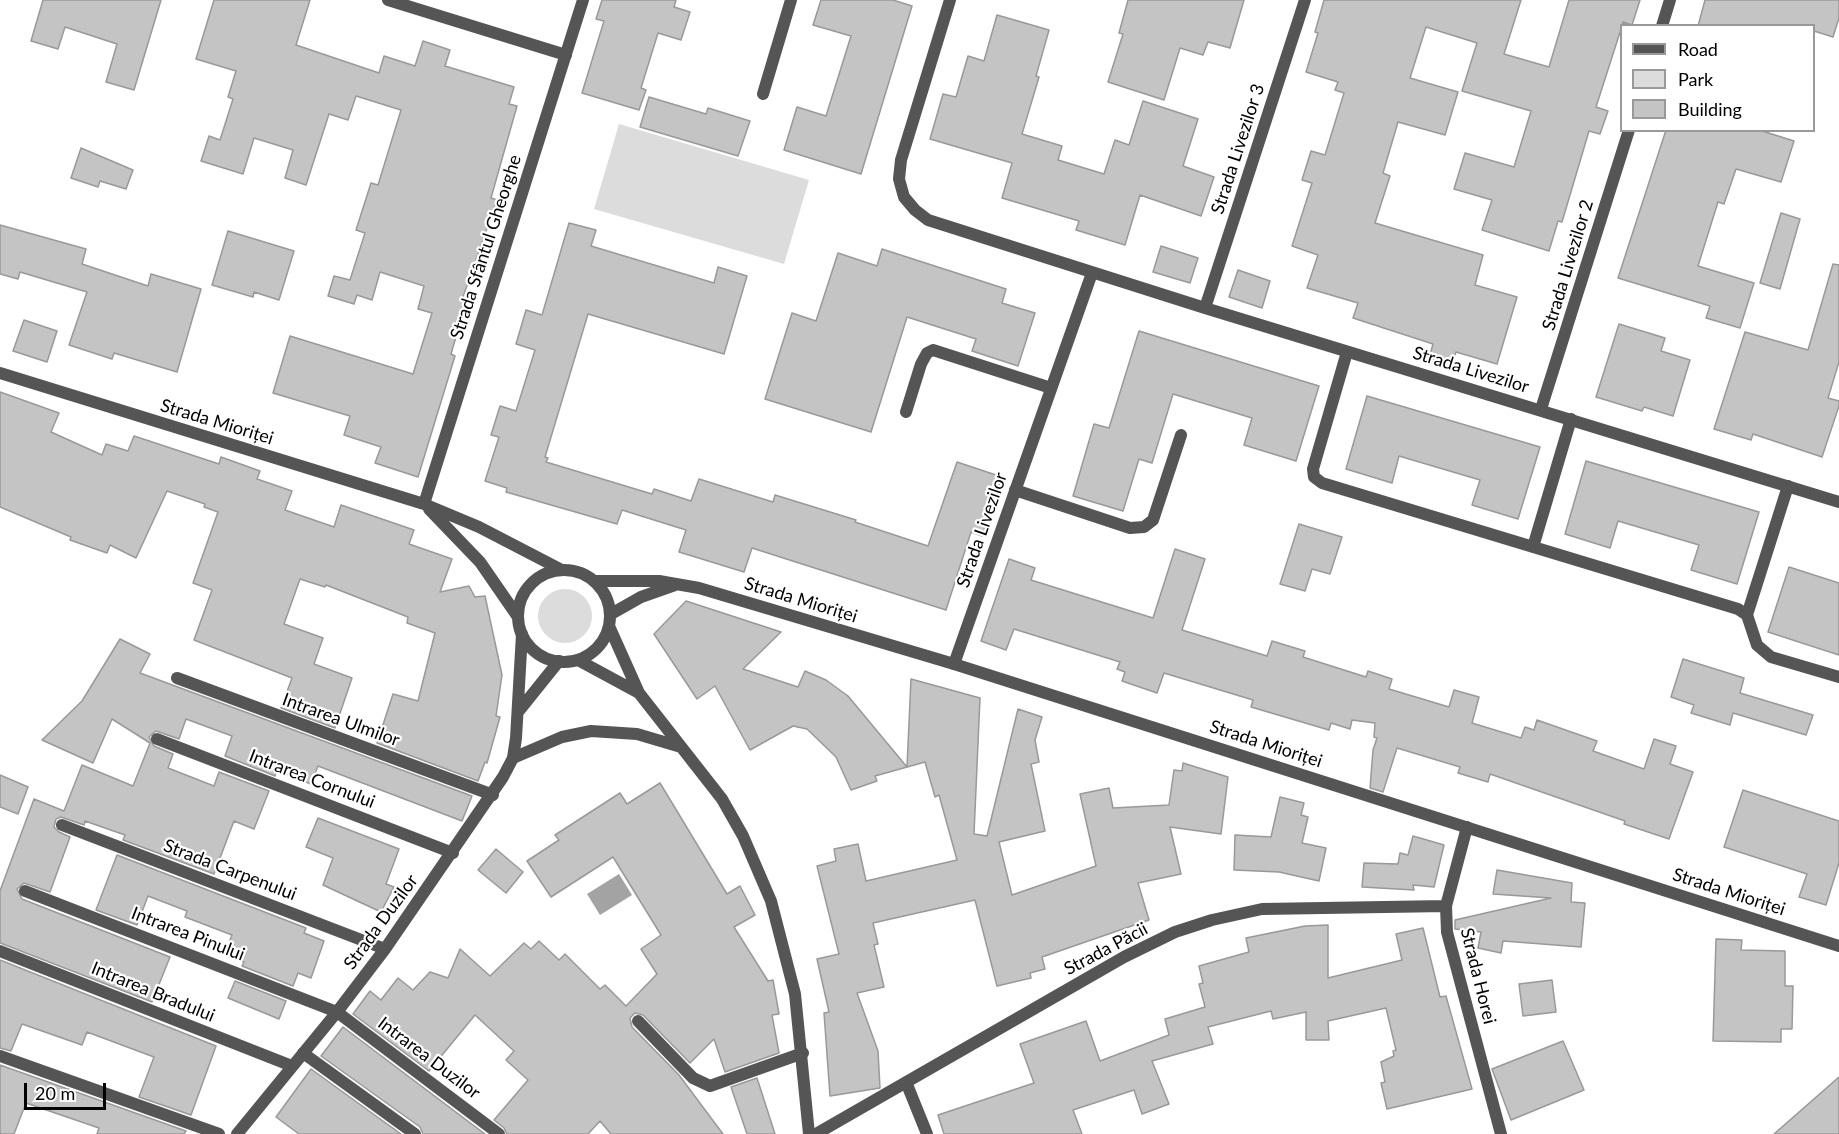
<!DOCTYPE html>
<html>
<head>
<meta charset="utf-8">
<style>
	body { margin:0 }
	#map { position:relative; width:1839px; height:1134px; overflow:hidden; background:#fff; font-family:Lato,sans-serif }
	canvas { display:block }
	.legend { position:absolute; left:1620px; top:24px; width:195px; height:108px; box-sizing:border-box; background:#fff; border:2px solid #999; margin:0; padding:8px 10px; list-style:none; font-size:18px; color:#000 }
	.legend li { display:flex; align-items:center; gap:12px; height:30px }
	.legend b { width:30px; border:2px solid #999 }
	.scale { position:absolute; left:24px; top:1083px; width:82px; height:27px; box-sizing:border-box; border:3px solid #000; border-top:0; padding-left:8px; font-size:18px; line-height:21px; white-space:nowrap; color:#000; -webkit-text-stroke:4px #fff; paint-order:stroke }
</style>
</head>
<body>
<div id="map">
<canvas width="1839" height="1134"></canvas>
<ul class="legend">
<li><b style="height:8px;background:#555"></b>Road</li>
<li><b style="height:16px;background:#dcdcdc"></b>Park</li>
<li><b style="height:16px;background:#c4c4c4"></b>Building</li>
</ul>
<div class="scale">20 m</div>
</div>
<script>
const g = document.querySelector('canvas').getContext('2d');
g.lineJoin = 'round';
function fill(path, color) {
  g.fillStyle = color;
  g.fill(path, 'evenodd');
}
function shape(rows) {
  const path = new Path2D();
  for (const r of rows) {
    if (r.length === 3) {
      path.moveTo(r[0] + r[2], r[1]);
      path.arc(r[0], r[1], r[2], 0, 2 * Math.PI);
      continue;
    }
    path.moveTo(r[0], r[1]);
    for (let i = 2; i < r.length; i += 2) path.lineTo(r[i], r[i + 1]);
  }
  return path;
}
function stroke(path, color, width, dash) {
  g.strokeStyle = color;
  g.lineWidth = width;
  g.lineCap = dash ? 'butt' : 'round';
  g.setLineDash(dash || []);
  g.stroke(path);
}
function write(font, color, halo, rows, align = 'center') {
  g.font = font + ' Lato,sans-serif';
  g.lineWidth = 4.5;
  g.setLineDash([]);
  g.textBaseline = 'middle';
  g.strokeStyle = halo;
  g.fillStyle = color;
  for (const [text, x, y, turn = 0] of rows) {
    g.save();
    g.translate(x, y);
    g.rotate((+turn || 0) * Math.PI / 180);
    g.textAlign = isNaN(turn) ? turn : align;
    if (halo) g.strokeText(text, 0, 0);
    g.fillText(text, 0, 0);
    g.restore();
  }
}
const green = shape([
	[619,124,809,180,784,264,594,209],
	[565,616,27]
]);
const water = shape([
	[619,874,632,895,600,915,587,894]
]);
const building = shape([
	[43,0,161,0,134,90,106,82,117,44,65,27,58,49,31,41,43,0],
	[214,0,310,0,296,45,379,73,384,56,415,66,423,41,450,50,445,66,514,87,509,104,517,106,491,198,497,200,463,297,467,299,451,354,455,356,418,477,375,463,381,447,344,435,350,416,273,393,290,336,413,374,432,313,418,309,424,286,380,272,372,300,357,295,354,304,328,296,334,276,350,280,365,233,356,230,371,183,378,185,401,110,356,96,348,120,329,114,306,185,285,178,293,150,254,138,243,174,201,161,209,136,220,140,233,99,228,97,236,71,196,59,214,0],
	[602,0,676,0,674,7,690,12,681,40,658,33,641,88,646,90,639,110,582,93,604,21,596,19,602,0],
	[821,0,893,0,912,6,861,174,784,150,797,107,826,116,851,36,813,25,821,0],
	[1128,0,1244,0,1230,48,1208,42,1203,55,1180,48,1164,100,1108,82,1123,34,1119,33,1128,0],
	[1324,0,1521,0,1504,54,1549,67,1569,0,1640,0,1632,25,1623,22,1622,26,1596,107,1608,111,1600,134,1589,131,1562,222,1558,221,1549,251,1482,230,1492,200,1454,189,1465,153,1514,167,1531,111,1462,91,1477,43,1426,27,1410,78,1458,92,1445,135,1398,122,1383,173,1390,176,1375,223,1483,255,1475,285,1517,297,1497,364,1456,352,1452,364,1429,358,1433,344,1353,318,1358,303,1307,288,1318,255,1292,246,1312,183,1302,180,1311,151,1325,155,1344,93,1335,90,1338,82,1306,72,1318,33,1315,32,1324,0],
	[1705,0,1839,0,1839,18,1833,37,1814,31,1814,26,1698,26,1705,0],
	[997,15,1049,30,1036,76,1039,77,1022,134,1062,146,1058,160,1104,174,1115,140,1129,145,1143,101,1198,119,1183,166,1214,177,1201,216,1140,195,1125,245,1076,230,1079,221,1002,198,1012,163,930,139,943,94,956,97,968,56,984,61,997,15],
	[649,97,706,114,708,108,750,121,738,156,640,127,649,97],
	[1666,130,1759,130,1794,141,1781,182,1736,169,1724,204,1718,202,1698,266,1754,283,1740,328,1706,318,1710,306,1618,278,1666,130],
	[81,148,133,170,126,189,100,181,98,187,71,178,81,148],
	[1781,213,1800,219,1780,289,1760,283,1781,213],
	[569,223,596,230,591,246,714,283,718,267,747,276,724,354,588,314,545,457,548,458,546,462,652,494,654,489,691,501,699,479,773,502,775,495,856,520,855,522,928,546,957,462,1002,477,982,536,971,532,946,610,752,548,744,572,679,552,686,530,622,510,617,524,506,492,507,488,485,481,499,437,491,435,500,406,516,411,535,350,516,344,526,310,542,315,569,223],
	[0,225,86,249,82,264,148,286,151,274,201,289,177,372,114,353,112,359,69,345,87,292,20,272,18,279,0,274,0,225],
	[228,231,294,251,279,300,254,292,253,297,212,285,228,231],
	[1161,246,1198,258,1190,283,1153,272,1161,246],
	[882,249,1006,289,1002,303,1035,313,1018,366,972,351,976,339,907,317,871,432,765,399,792,313,816,321,838,253,877,266,882,249],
	[1833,264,1839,265,1839,362,1828,398,1839,401,1839,406,1822,457,1753,434,1751,440,1714,429,1745,332,1808,350,1833,264],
	[1238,270,1270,281,1262,308,1229,297,1238,270],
	[24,320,57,331,47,362,13,351,24,320],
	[1619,324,1665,338,1661,351,1690,360,1673,416,1644,407,1642,411,1596,397,1619,324],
	[1139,331,1319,386,1296,461,1244,445,1252,418,1173,394,1152,463,1139,459,1123,511,1073,496,1094,424,1109,428,1139,331],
	[0,392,59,413,51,432,102,455,106,444,128,451,134,436,219,464,221,457,260,471,257,479,292,491,285,510,334,527,341,505,414,530,409,544,452,559,440,592,469,586,475,597,485,596,502,675,496,716,500,717,487,763,485,762,478,781,377,743,393,694,418,701,435,633,407,623,408,617,326,585,325,587,300,579,284,624,323,638,314,664,352,678,335,728,281,708,292,678,194,640,212,590,193,583,218,512,204,507,205,504,167,491,136,558,110,545,107,553,70,540,71,537,0,507,0,392],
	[1367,396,1540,447,1518,519,1472,505,1480,480,1399,456,1392,483,1346,469,1367,396],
	[1586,461,1759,512,1737,584,1691,570,1699,545,1618,521,1610,548,1565,534,1586,461],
	[1299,524,1342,537,1330,574,1312,569,1305,591,1280,584,1299,524],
	[1175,549,1205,559,1182,630,1267,656,1272,641,1305,651,1303,657,1366,677,1368,671,1392,679,1389,689,1449,707,1454,690,1479,697,1472,723,1521,738,1525,727,1534,730,1537,720,1597,741,1593,751,1644,769,1654,739,1676,746,1670,764,1693,772,1669,839,1624,824,1625,821,1490,774,1488,782,1458,773,1460,767,1397,748,1383,792,1370,788,1373,750,1377,738,1374,737,1375,723,1352,720,1350,729,1331,723,1329,730,1251,707,1253,700,1164,673,1157,693,1122,681,1125,672,1117,669,1120,662,1014,629,1006,650,981,641,1009,559,1035,568,1031,580,1153,618,1175,549],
	[1789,567,1839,583,1839,655,1768,632,1789,567],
	[686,601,781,632,743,669,798,687,805,671,826,680,848,696,907,767,911,679,980,698,974,834,987,836,1018,709,1042,717,1035,740,1039,762,1031,764,1045,831,999,842,1012,895,1096,866,1080,794,1109,788,1113,808,1169,805,1174,770,1182,771,1183,763,1228,777,1221,834,1170,827,1181,874,1138,883,1149,920,1042,957,1045,969,1030,973,1031,978,997,986,975,900,873,923,878,944,874,945,884,987,857,993,878,1051,880,1088,830,1096,824,1013,829,1012,817,959,839,954,817,866,836,861,834,849,858,844,866,881,957,860,939,795,935,797,925,762,875,776,877,781,851,790,836,757,807,729,793,726,750,750,715,686,697,699,654,634,686,601],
	[120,639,150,654,140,673,472,796,462,821,318,766,311,784,277,770,275,776,225,756,232,736,186,719,179,739,156,731,149,737,154,746,173,754,168,768,214,786,219,772,269,791,254,829,234,821,214,874,123,840,125,835,85,821,84,825,61,817,56,819,54,827,59,832,70,837,50,892,24,883,17,889,22,899,170,957,152,1002,0,943,0,891,34,799,64,811,82,765,133,786,150,743,112,719,93,763,42,740,82,701,120,639],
	[1683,659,1744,678,1740,693,1813,715,1806,735,1733,713,1730,725,1691,713,1694,705,1671,697,1683,659],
	[0,775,28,787,18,814,0,807,0,775],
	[660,783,727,894,740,886,755,915,734,927,768,981,773,980,779,1014,772,1015,779,1053,725,1072,714,1039,690,1063,643,1015,635,1013,630,1018,632,1027,679,1075,723,1134,611,1134,600,1121,588,1134,507,1134,504,1128,494,1120,528,1080,506,1060,514,1051,475,1015,429,1071,353,1014,370,991,381,1000,398,978,413,990,430,972,448,978,460,949,490,976,524,943,531,949,539,941,559,960,565,954,600,989,605,985,626,1006,657,974,641,949,661,935,613,857,551,897,527,861,559,840,555,835,620,793,627,804,660,783],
	[1743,790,1839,821,1839,863,1826,905,1799,897,1807,874,1724,847,1743,790],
	[1280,797,1304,803,1301,815,1308,817,1302,843,1326,848,1319,881,1279,872,1234,870,1235,835,1271,837,1280,797],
	[318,818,399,849,386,884,394,887,381,912,323,885,333,858,306,847,318,818],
	[1413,836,1444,845,1434,887,1413,885,1414,890,1362,887,1364,863,1398,864,1400,853,1408,855,1413,836],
	[496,849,523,872,506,893,478,870,496,849],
	[117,855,306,928,304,933,324,941,311,978,298,973,293,986,242,966,244,962,224,955,232,935,185,917,187,911,148,896,137,925,96,910,117,855],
	[1497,870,1572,883,1571,902,1585,903,1581,947,1503,941,1501,953,1478,948,1481,932,1455,929,1455,920,1551,898,1493,894,1497,870],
	[1328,925,1328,978,1402,960,1396,934,1423,928,1440,997,1446,996,1472,1089,1387,1109,1381,1083,1385,1082,1381,1062,1394,1056,1393,1051,1396,1050,1386,1008,1328,1021,1329,1040,1306,1040,1306,1012,1273,1019,1271,1011,1208,1027,1213,1044,1152,1061,1169,1104,1142,1114,1134,1090,1073,1110,1082,1134,944,1134,938,1115,1034,1083,1020,1044,1086,1021,1100,1061,1169,1035,1165,1019,1205,1007,1199,984,1203,983,1199,966,1249,952,1246,938,1305,926,1328,925],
	[1716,939,1742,940,1741,950,1785,951,1785,986,1793,986,1792,1029,1781,1029,1781,1042,1713,1041,1716,939],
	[0,960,216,1046,191,1115,139,1097,154,1057,87,1032,82,1045,22,1024,11,1051,0,1048,0,960],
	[1552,980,1556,1012,1523,1016,1519,984,1552,980],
	[235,981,286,1001,279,1019,228,998,235,981],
	[343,1027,485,1134,423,1134,420,1127,321,1056,343,1027],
	[1563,1041,1584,1090,1511,1120,1492,1069,1563,1041],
	[0,1065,186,1131,184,1134,97,1134,99,1128,26,1103,14,1134,0,1134,0,1065],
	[311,1069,401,1134,299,1134,276,1117,311,1069],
	[1839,1077,1839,1134,1774,1134,1839,1077],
	[757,1078,775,1134,747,1134,731,1087,757,1078]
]);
const service = shape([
	[763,94,791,0],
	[1347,352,1313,469,1314,477,1322,483,1738,609,1747,615,1757,645,1771,657,1839,677],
	[906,412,921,364,927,353,933,350,1051,388],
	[1015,490,1130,528,1144,527,1153,520,1181,435],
	[1533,547,1571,419],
	[1747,615,1788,486]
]);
const minor = shape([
	[388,0,566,55],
	[950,0,901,160,899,179,904,197,915,210,928,220,1205,308,1839,502],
	[1662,26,1670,0],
	[1205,308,1305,0],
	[1541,409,1629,130],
	[954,664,1092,273],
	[177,678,493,795],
	[518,712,559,661],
	[157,739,453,853],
	[62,825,385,949],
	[1467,827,1446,906,1447,932,1501,1134],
	[25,891,337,1012,499,1134],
	[0,951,292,1066],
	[638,1021,693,1078,710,1086,803,1053],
	[303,1053,415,1134],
	[0,1056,219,1134],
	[906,1082,927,1134],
	[237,1134,337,1012,385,949,503,777,513,758,516,738,522,634],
	[816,1134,1124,957,1175,932,1212,920,1262,909,1446,906]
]);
const tertiary = shape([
	[0,373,424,504,479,527,560,569],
	[424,504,583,0],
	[429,509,480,562,518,617],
	[564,616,46],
	[595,581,659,581,699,588,954,664,1839,946],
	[611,614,641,597,675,585],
	[609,626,639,693,722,799,743,836,771,901,795,994,809,1134],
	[578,660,639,693],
	[513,758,562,737,591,731,637,734,681,747]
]);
const streetNames = [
	["Strada Livezilor 3",1238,149,-72],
	["Strada Sfântul Gheorghe",486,247,-72],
	["Strada Livezilor 2",1568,265,-73],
	["Strada Livezilor",1471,370,17],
	["Strada Mioriței",217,422,17],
	["Strada Livezilor",982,530,-71],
	["Strada Mioriței",801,600,17],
	["Intrarea Ulmilor",341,720,20],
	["Strada Mioriței",1266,744,18],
	["Intrarea Cornului",312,779,21],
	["Strada Carpenului",230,870,21],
	["Strada Mioriței",1729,892,18],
	["Strada Duzilor",381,922,-54],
	["Intrarea Pinului",188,934,21],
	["Strada Păcii",1106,949,-28],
	["Strada Horei",1478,976,76],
	["Intrarea Bradului",153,992,22],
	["Intrarea Duzilor",429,1058,37]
];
fill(green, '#dcdcdc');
fill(water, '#a3a3a3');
fill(building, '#c4c4c4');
stroke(building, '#999', 1.5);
stroke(service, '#555', 12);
stroke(minor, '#555', 12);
stroke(tertiary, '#555', 12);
write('18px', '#000', '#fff', streetNames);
</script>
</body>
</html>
